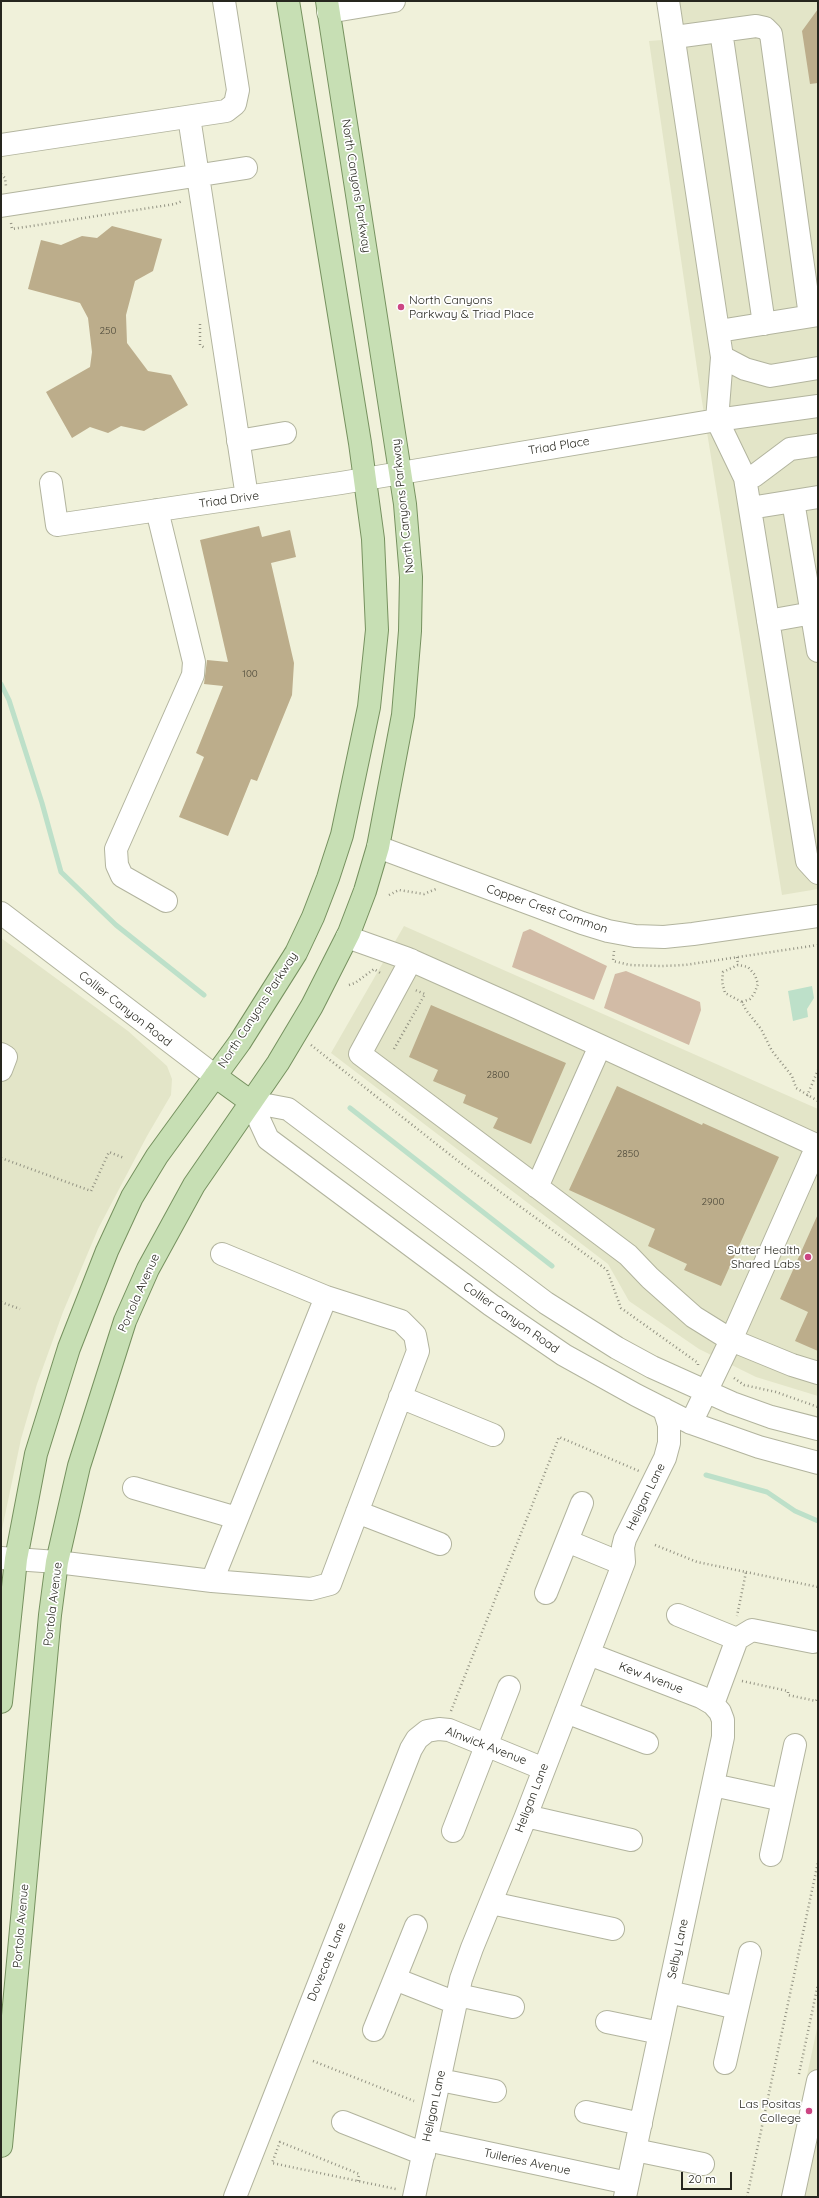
<!DOCTYPE html>
<html>
<head>
<meta charset="utf-8">
<style>
	body { margin:0 }
	#map { position:relative; width:819px; height:2198px; overflow:hidden; background:#f0f1da; font-family:Quicksand,sans-serif }
	canvas { display:block }
	.frame { position:absolute; inset:0; border:2px solid #26261e; pointer-events:none }
	.scale { position:absolute; left:681px; top:2172px; width:51px; height:18px; box-sizing:border-box; border:2px solid #26261e; border-top:0; padding-left:5px; font-size:12px; line-height:14px; white-space:nowrap; color:#26261e; -webkit-text-stroke:3px #fff; paint-order:stroke }
</style>
</head>
<body>
<div id="map">
<canvas width="819" height="2198"></canvas>
<div class="frame"></div>
<div class="scale">20 m</div>
</div>
<script>
const g = document.querySelector('canvas').getContext('2d');
g.lineJoin = 'round';
function fill(path, color) {
  g.fillStyle = color;
  g.fill(path, 'evenodd');
}
function shape(rows) {
  const path = new Path2D();
  for (const r of rows) {
    path.moveTo(r[0], r[1]);
    for (let i = 2; i < r.length; i += 2) path.lineTo(r[i], r[i + 1]);
  }
  return path;
}
function stroke(path, color, width, dash) {
  g.strokeStyle = color;
  g.lineWidth = width;
  g.lineCap = dash ? 'butt' : 'round';
  g.setLineDash(dash || []);
  g.stroke(path);
}
function write(font, color, halo, rows, align = 'center') {
  g.font = font + ' Quicksand,sans-serif';
  g.lineWidth = 3.5;
  g.setLineDash([]);
  g.textBaseline = 'middle';
  g.strokeStyle = halo;
  g.fillStyle = color;
  for (const [text, x, y, turn = 0] of rows) {
    g.save();
    g.translate(x, y);
    g.rotate((+turn || 0) * Math.PI / 180);
    g.textAlign = isNaN(turn) ? turn : align;
    if (halo) g.strokeText(text, 0, 0);
    g.fillText(text, 0, 0);
    g.restore();
  }
}
const built = shape([
	[657,1,818,1,818,889,782,895,700,389,649,41,662,40],
	[404,926,818,1109,818,1396,756,1377,699,1349,629,1301,608,1264,331,1053],
	[1,938,128,1031,167,1066,172,1079,171,1095,147,1136,98,1229,63,1312,37,1384,21,1439,1,1534],
	[818,2024,818,2197,781,2197]
]);
const green = shape([
	[530,929,607,966,594,1000,512,967,523,932],
	[626,971,700,1002,701,1010,689,1045,604,1008,615,974]
]);
const water = shape([
	[812,986,814,998,807,1009,808,1017,793,1021,788,991]
]);
const stream = shape([
	[1,684,9,700,42,803,61,872,116,925,204,995],
	[350,1108,552,1266],
	[706,1475,767,1492,795,1511,818,1521]
]);
const building = shape([
	[818,9,818,83,810,84,802,31],
	[112,226,162,239,153,271,135,281,126,315,127,343,148,371,171,375,188,405,144,431,121,426,108,433,90,427,72,438,46,392,90,367,92,352,88,318,80,303,28,289,41,240,61,245,82,236,97,238],
	[259,526,262,537,290,530,296,557,271,563,294,663,292,695,257,781,251,779,228,836,179,817,204,757,196,753,223,686,204,684,207,660,228,662,200,540],
	[431,1005,566,1063,531,1144,493,1128,498,1118,463,1103,466,1095,433,1081,438,1070,409,1057],
	[617,1086,702,1125,703,1123,779,1157,721,1286,684,1270,687,1264,648,1246,655,1229,569,1190],
	[818,1214,818,1351,795,1341,808,1312,780,1299]
]);
const path = shape([
	[1,174,5,178,6,186],
	[11,223,12,229,175,204,182,201],
	[200,324,200,345,205,348],
	[389,895,399,890,424,894,436,889],
	[614,951,613,961,630,965,662,966,685,965,818,945],
	[737,957,738,965],
	[349,985,355,983,374,969,382,974],
	[742,1002,750,999,754,994,758,984,755,975,748,967,738,965,723,972,722,982,725,993,742,1002,746,1010,761,1029,772,1051,792,1076,796,1088,818,1101],
	[311,1045,458,1161,607,1270,621,1308,698,1363,698,1365],
	[394,1049,425,994,415,990],
	[807,1096,818,1070],
	[1,1158,91,1191,109,1152,124,1158],
	[1,1302,20,1309],
	[734,1378,744,1385,776,1392,818,1407],
	[655,1545,697,1562,746,1572,737,1616],
	[746,1572,818,1587],
	[742,1681,788,1691,788,1695,816,1701,818,1697],
	[451,1711,559,1437,639,1471],
	[313,2061,414,2101],
	[799,2074,818,1984],
	[358,2181,359,2174,280,2142,272,2163,396,2189],
	[747,2197,818,1862]
]);
const minor = shape([
	[668,1,722,357,717,420,745,478,807,861,818,873],
	[328,12,394,1],
	[721,31,764,324],
	[675,37,756,26,765,28,771,34,810,316],
	[189,117,247,497],
	[1,145,226,111,235,104,238,90,224,1],
	[1,206,246,168],
	[719,331,818,315],
	[722,357,745,369,770,376,818,368],
	[238,441,285,433],
	[745,478,754,476,790,449,818,445],
	[51,483,57,525,341,483,717,420,818,406],
	[793,501,818,651],
	[750,508,818,497],
	[157,510,194,662,193,675,116,849,117,865,122,876,166,901],
	[768,621,818,612],
	[378,847,582,923,608,931,635,936,664,937,693,934,818,916],
	[1,913,215,1076],
	[347,937,406,958,516,1007,818,1146],
	[411,960,360,1054,628,1255,650,1278,694,1317,731,1340,792,1365,818,1373],
	[1,1054,6,1057,1,1070],
	[251,1102,268,1139,491,1305,564,1355,636,1395,691,1423,759,1447,818,1463],
	[251,1102,288,1109,546,1303,617,1348,652,1367,732,1403,771,1417,818,1429],
	[537,1187,600,1046],
	[222,1254,326,1297],
	[400,1397,493,1435],
	[691,1423,731,1340,817,1146],
	[134,1488,237,1518],
	[357,1512,440,1544],
	[567,1541,623,1564],
	[1,1558,57,1562,212,1581,311,1589,330,1584,418,1351,415,1335,401,1321,326,1297,212,1581],
	[546,1593,582,1503],
	[678,1615,737,1639],
	[589,1654,701,1697,713,1704,720,1712,723,1720,723,1737,625,2197],
	[713,1704,737,1639,752,1630,813,1642],
	[566,1712,647,1743],
	[713,1785,783,1800],
	[526,1816,631,1840],
	[453,1831,509,1687],
	[771,1855,795,1745],
	[491,1903,613,1929],
	[395,1979,456,2003],
	[669,1992,737,2008],
	[458,1995,513,2007],
	[607,2022,660,2033],
	[374,2030,416,1926],
	[725,2063,750,1953],
	[440,2080,495,2091],
	[586,2112,641,2124],
	[343,2122,424,2154],
	[427,2140,628,2183],
	[635,2150,703,2164],
	[235,2197,411,1749,417,1739,427,1731,439,1729,449,1730,544,1769],
	[414,2197,461,1979,472,1948,526,1816,624,1562,623,1547,625,1539,665,1458,669,1443,669,1425,664,1409],
	[793,2197,818,2081]
]);
const major = shape([
	[215,1076,251,1102],
	[1,1702,16,1559,36,1454,69,1348,107,1251,132,1197,157,1156,240,1042,296,953,313,917,328,878,342,835,369,707,377,630,373,539,360,443,288,1],
	[1,2146,50,1615,57,1562,79,1466,125,1321,148,1269,194,1185,278,1063,312,1006,349,933,365,891,378,847,403,715,410,631,411,577,405,504,327,1]
]);
const markers = [
	[401,307,4,"#cc4583"],
	[808,1257,4,"#cc4583"],
	[809,2111,4,"#cc4583"]
];
const numberNames = [
	["250",108,331],
	["100",250,674],
	["2800",498,1075],
	["2850",628,1154],
	["2900",713,1202]
];
const streetNames = [
	["North Canyons Parkway",356,186,81],
	["Triad Place",559,446,-9],
	["Triad Drive",229,500,-8],
	["North Canyons Parkway",403,506,-96],
	["Copper Crest Common",547,909,19],
	["Collier Canyon Road",125,1009,38],
	["North Canyons Parkway",258,1010,-57],
	["Portola Avenue",139,1293,-66],
	["Collier Canyon Road",511,1318,35],
	["Heligan Lane",646,1497,-64],
	["Portola Avenue",53,1604,-83],
	["Kew Avenue",651,1678,21],
	["Alnwick Avenue",486,1746,21],
	["Heligan Lane",532,1798,-69],
	["Portola Avenue",21,1926,-85],
	["Selby Lane",678,1949,-78],
	["Dovecote Lane",327,1962,-68],
	["Heligan Lane",434,2106,-78],
	["Tuileries Avenue",527,2162,12]
];
const poiNames = [
	["North Canyons",409,300,"left"],
	["Parkway & Triad Place",409,314,"left"],
	["Sutter Health",800,1250],
	["Shared Labs",800,1264],
	["Las Positas",801,2104],
	["College",801,2118]
];
fill(built, '#e3e5c8');
fill(green, '#d2bba6');
fill(water, '#bde0c9');
stroke(stream, '#bde0c9', 5);
fill(building, '#bcad8b');
stroke(minor, '#b2b49e', 24);
stroke(major, '#76915f', 24);
stroke(path, '#939383', 2.5, [1, 3]);
stroke(minor, '#fff', 22);
stroke(major, '#c7dfb4', 22);
for (const [x, y, r, color] of markers) {
  const dot = new Path2D();
  dot.arc(x, y, r, 0, 2 * Math.PI);
  g.fillStyle = color;
  g.fill(dot);
  stroke(dot, '#fff', 1.5);
}
write('10px', '#4c4839', null, numberNames);
write('12px', '#26261e', '#fff', streetNames);
write('12px', '#26261e', '#fff', poiNames, 'right');
</script>
</body>
</html>
